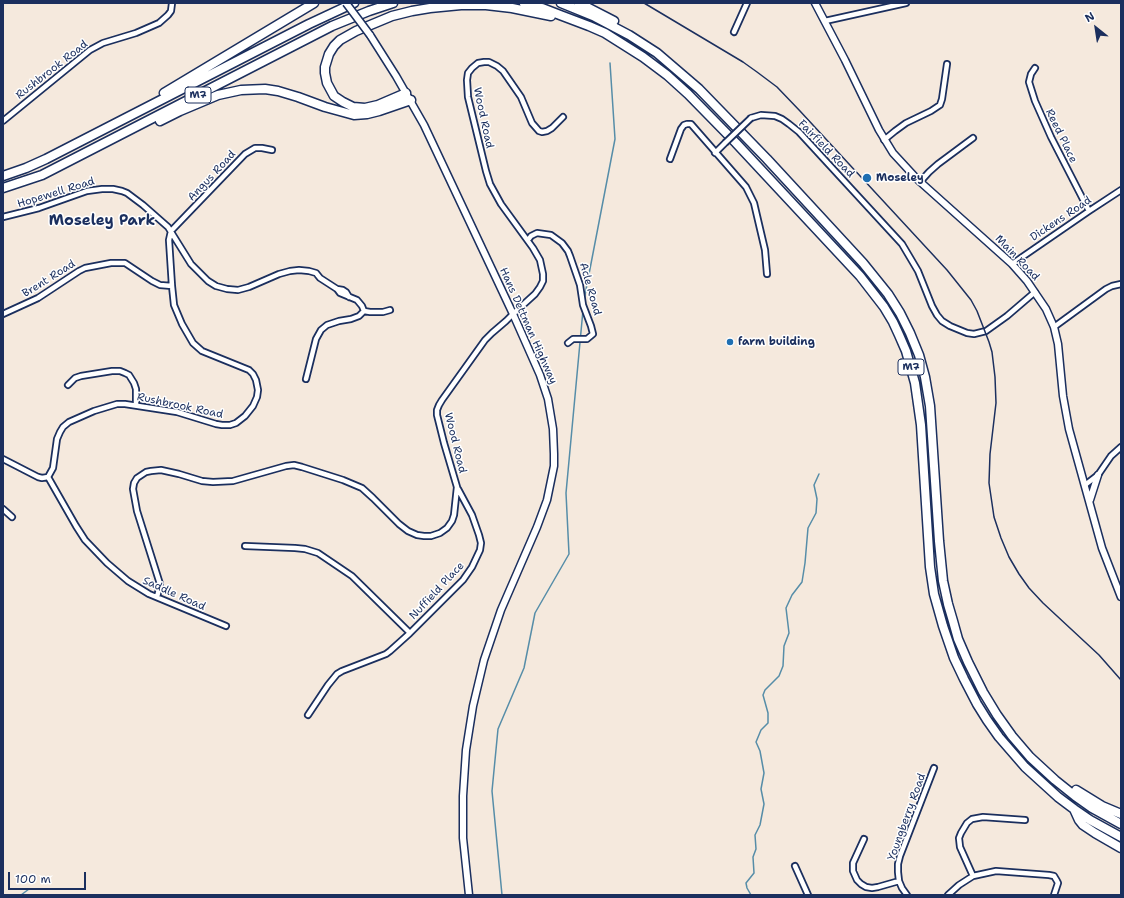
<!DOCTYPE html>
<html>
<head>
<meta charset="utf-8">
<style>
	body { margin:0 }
	#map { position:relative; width:1124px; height:898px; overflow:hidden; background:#f5e9dd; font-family:"Shantell Sans",sans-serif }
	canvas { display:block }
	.frame { position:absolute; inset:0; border:4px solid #1b2f5e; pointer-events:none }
	.north { position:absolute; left:1076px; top:8px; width:40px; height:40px; -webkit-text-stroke:3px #fff; paint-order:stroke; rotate:330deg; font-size:11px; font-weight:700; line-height:16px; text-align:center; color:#1b2f5e }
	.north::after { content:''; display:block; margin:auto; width:14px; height:18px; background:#1b2f5e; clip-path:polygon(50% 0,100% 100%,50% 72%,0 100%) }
	.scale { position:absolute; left:8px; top:872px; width:78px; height:18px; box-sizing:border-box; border:2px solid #1b2f5e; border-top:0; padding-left:5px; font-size:12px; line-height:14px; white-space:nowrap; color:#1b2f5e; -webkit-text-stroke:3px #fff; paint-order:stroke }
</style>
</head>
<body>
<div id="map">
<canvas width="1124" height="898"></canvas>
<div class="frame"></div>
<div class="north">N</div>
<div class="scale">100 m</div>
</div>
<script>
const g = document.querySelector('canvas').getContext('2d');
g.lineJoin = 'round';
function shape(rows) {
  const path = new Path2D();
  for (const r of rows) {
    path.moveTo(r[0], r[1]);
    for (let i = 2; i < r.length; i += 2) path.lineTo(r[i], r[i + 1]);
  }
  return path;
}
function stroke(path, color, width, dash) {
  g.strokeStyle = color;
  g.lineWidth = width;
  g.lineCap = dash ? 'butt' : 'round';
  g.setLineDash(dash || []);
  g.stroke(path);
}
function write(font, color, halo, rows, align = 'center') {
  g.font = font + ' "Shantell Sans",sans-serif';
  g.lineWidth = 3;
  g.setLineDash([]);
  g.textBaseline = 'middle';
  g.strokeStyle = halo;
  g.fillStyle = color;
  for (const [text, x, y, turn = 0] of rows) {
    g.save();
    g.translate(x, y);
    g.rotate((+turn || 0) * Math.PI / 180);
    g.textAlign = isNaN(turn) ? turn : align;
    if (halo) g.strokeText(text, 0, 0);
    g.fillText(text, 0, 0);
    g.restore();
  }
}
const stream = shape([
	[584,300,615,139,610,63],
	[21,895,29,889],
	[502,895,492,791,498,729,524,668,535,613,569,554,566,493,583,310],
	[751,895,747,888,746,883,754,873,753,857,756,849,755,835,760,825,764,804,761,789,764,773,760,751,756,742,761,730,768,723,768,713,763,695,765,690,779,676,783,666,784,646,789,633,786,608,792,595,802,582,805,563,808,528,816,513,817,499,814,485,819,474]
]);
const street = shape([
	[825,21,906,3],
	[734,32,747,3],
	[1035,68,1031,74,1029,82,1035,101,1051,137,1089,211],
	[751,118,761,115,775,116,782,119,789,124,799,132,902,244,918,271,932,306,937,315,942,321,950,326,967,333,974,334,986,331,1007,316,1035,292],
	[3,121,90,50,103,43,136,33,159,23,168,15,171,11,172,3],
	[884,140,895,131,906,123,931,111,940,105,942,99,947,64],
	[715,153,725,143],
	[670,159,681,129,684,125,687,124,691,124,746,187,754,203,765,250,767,274],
	[920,182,929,172,938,164,973,138],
	[3,217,39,208,87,191,102,189,113,189,122,191,127,193,143,205,168,227,191,264,208,281,216,286,227,289,238,290,249,287,279,274,290,271,299,270,309,271,316,273,320,278,337,289,340,293,357,300,362,306,364,311],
	[528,240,531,236,537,233,551,235,562,243,568,251,570,256,580,285,583,305,591,326,593,334,587,339,573,339,568,343],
	[1012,264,1089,211,1121,190],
	[337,289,343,290,346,292,349,297],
	[364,311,370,312,383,312,390,310],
	[3,314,38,298,79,271,85,268,111,263,125,263,152,281,160,285,172,286],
	[1054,327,1106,289,1112,286,1121,284],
	[306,379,316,339,321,330,327,325,339,321,351,319,359,316,364,311],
	[68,385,75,378,81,376,112,371,120,371,125,373,129,375,134,383,136,389,136,405],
	[3,459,38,477,42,478,48,477,53,468,57,439,60,432,63,427,69,422,94,411,117,404,125,404,177,412,216,424,222,425,230,425,236,423,245,416,253,406,257,397,258,390,256,380,253,374,249,370,202,351,193,343,182,324,174,305,172,286,169,240,171,231,245,154,255,148,262,148,272,150],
	[48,477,76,526,85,540,107,563,128,581,149,594,226,626],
	[1085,485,1098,475,1111,456,1121,447],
	[3,509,12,517],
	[245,546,295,548,305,549,318,553,352,576,410,633],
	[157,597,159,589,160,584,137,511,133,489,134,483,137,478,146,472,151,471,161,470,179,474,202,481,213,482,233,481,286,466,294,465,302,467,343,480,362,488,373,498,399,524,408,531,417,535,424,536,431,536,440,533,447,528,452,521,454,515,457,487,444,443,437,415,437,410,439,405,442,400,485,340,492,333,506,321,513,314,535,294,540,287,543,281,543,274,540,260,533,248,501,204,490,184,486,171,468,97,467,80,468,73,472,68,478,63,484,62,489,62,497,66,503,71,521,97,532,123,539,131,542,132,547,131,552,128,563,117],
	[308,715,328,685,337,674,342,671,386,654,390,651,410,633,463,580,472,567,480,550,481,543,479,535,472,515,458,489],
	[864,839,853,863,853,871,857,880,861,884,866,887,872,888,878,887,899,881],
	[795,866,808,895],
	[973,876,960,847,959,838,961,833,967,823,972,819,983,817,1025,820],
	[907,895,902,888,899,881,898,872,898,864,900,856,934,768],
	[948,895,959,885,973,876,996,871,1049,875,1054,876,1057,881,1058,883,1054,895]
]);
const secondary = shape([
	[815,3,845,60,879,130,893,153,917,179,1012,264,1027,281,1046,309,1054,327,1058,344,1063,396,1069,429,1102,548,1121,597],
	[370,35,396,76,424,125,513,314,540,375,548,399,553,429,554,454,554,466,547,500,537,527,501,610,484,660,473,706,466,750,463,796,463,838,469,895],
	[1090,500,1098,475]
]);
const highway = shape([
	[524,3,542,8,560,15,589,26,605,33,643,57,667,75,688,94,736,143,860,276,884,307,893,322,899,335,906,351,915,383,921,425,930,567,934,594,943,626,954,658,964,679,977,704,987,720,999,737,1025,767,1058,797,1074,809,1090,820,1121,837],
	[561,3,593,16,629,35,657,53,699,89,767,159,863,263,888,294,900,313,910,333,919,355,925,377,930,406,939,541,943,581,948,604,953,621,958,639,968,662,983,692,997,715,1012,736,1030,757,1055,780,1075,796,1092,808,1121,824],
	[579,3,614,21],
	[164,93,314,3],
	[406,93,378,105,365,108,353,107,343,102,334,96,327,83,325,73,325,67,329,54,334,46,340,40,356,31,392,16,412,11,430,8,461,5,486,5,512,8,551,16],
	[160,121,180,111,218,95,241,90,265,89,278,91,298,97,325,107,354,115,367,114,379,111,411,100],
	[3,176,26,168,46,159,309,24,354,3],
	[3,188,42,175,332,26,369,11,393,3],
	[1076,790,1102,806,1121,814],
	[1074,809,1079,820,1083,825,1095,833,1121,848]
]);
const rail = shape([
	[644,3,743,62,757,72,777,87,800,111,947,270,971,300,977,311,989,342,992,352,995,377,996,403,990,454,989,483,994,517,1001,538,1009,557,1019,574,1029,588,1043,603,1099,655,1121,680]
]);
const streetBridge = shape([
	[725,143,751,118]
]);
const secondaryBridge = shape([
	[346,3,370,35]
]);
const markers = [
	[867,178,5,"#1f6fb2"],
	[730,342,4,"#1f6fb2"]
];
const shields = [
	[198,95,26],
	[911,367,26]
];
const shieldNames = [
	["M7",198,95],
	["M7",911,367]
];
const streetNames = [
	["Rushbrook Road",52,70,-38],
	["Wood Road",483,118,78],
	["Reed Place",1061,136,64],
	["Fairfield Road",826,149,46],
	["Angus Road",212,176,-47],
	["Hopewell Road",56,193,-17],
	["Dickens Road",1061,219,-34],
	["Main Road",1017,258,46],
	["Brent Road",49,279,-32],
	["Acle Road",590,289,74],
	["Hans Dettman Highway",528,326,66],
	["Rushbrook Road",180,406,12],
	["Wood Road",455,443,76],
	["Nuffield Place",437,591,-47],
	["Saddle Road",174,594,24],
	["Youngberry Road",907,817,-70]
];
const poiNames = [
	["Moseley",876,178],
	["farm building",738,342]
];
const districtNames = [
	["Moseley Park",102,221]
];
stroke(stream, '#568da8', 1.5);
stroke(street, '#1b2f5e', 8);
stroke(secondary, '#1b2f5e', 9);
stroke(highway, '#1b2f5e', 11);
stroke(street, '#fff', 4.5);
stroke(secondary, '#fff', 6);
stroke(highway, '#fff', 8);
stroke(rail, '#1b2f5e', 1.5);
stroke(streetBridge, '#1b2f5e', 8, []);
stroke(secondaryBridge, '#1b2f5e', 9, []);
stroke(streetBridge, '#fff', 4.5);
stroke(secondaryBridge, '#fff', 6);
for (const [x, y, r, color] of markers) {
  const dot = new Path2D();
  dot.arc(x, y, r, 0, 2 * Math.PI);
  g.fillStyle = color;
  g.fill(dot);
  stroke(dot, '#fff', 1.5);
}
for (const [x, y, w] of shields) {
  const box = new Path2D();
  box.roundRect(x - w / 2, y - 8, w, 16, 3);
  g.fillStyle = '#fff';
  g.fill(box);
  stroke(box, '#1b2f5e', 1);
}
write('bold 10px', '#1b2f5e', null, shieldNames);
write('11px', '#1b2f5e', '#fff', streetNames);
write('bold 11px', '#1b2f5e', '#fff', poiNames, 'left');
write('bold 15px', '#1b2f5e', '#fff', districtNames);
</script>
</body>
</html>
